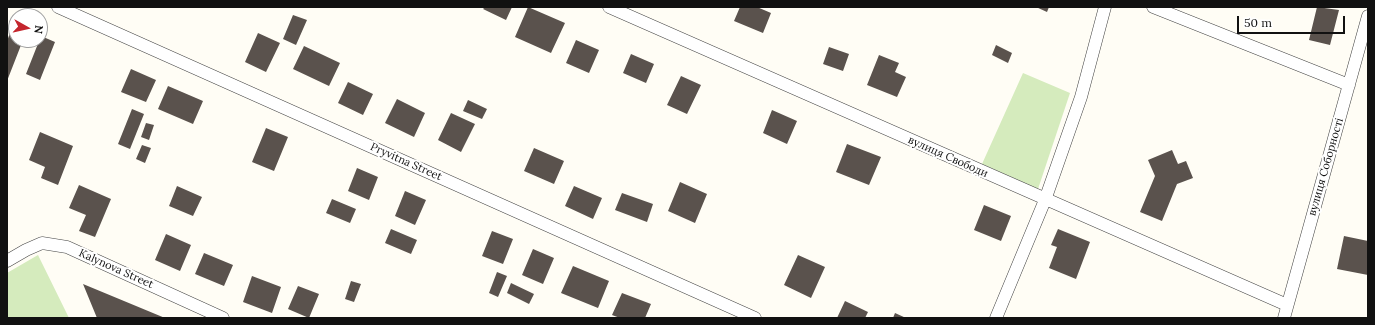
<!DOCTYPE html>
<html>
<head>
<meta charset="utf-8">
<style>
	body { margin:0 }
	#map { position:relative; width:1375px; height:325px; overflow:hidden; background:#fffdf5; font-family:Lora,serif }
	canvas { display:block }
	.frame { position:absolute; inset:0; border:8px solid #111; pointer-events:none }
	.north { position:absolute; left:8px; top:8px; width:40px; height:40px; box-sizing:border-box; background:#fff; border:1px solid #a0a0a0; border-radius:50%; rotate:98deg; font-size:11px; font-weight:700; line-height:16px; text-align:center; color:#111 }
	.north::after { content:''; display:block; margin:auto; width:14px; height:18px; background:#c4262e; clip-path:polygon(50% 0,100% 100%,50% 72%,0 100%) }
	.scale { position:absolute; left:1237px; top:16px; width:108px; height:18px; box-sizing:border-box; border:2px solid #111; border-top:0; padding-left:5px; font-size:12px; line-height:14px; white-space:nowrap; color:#111; -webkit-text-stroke:3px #fff; paint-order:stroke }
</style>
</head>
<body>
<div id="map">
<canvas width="1375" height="325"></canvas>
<div class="frame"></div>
<div class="north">N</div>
<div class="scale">50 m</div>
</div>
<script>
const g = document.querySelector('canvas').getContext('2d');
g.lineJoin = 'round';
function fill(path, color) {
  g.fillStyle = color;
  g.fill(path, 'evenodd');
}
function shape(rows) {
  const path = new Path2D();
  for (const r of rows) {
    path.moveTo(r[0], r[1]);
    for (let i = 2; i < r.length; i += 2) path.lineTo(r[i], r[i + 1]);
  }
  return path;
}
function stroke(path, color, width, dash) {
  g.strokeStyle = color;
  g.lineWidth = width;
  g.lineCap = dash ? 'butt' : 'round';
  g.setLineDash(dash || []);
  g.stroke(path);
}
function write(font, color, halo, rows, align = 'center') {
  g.font = font + ' Lora,serif';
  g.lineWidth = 4;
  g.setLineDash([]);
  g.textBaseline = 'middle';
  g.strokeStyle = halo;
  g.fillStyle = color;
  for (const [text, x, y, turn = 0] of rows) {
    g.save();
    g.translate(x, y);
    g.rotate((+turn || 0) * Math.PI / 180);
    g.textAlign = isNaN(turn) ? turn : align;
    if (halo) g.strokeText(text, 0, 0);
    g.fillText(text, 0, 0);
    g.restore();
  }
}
const green = shape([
	[1023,73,1070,93,1038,189,982,164],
	[38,255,69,318,7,318,7,273]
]);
const building = shape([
	[485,7,512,7,506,20,483,9],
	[528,7,565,23,551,53,515,37],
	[740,7,757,7,771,13,763,33,734,21],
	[1036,7,1049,7,1047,12],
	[1317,7,1339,10,1330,45,1309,40],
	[293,15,307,20,296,45,283,39],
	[10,33,16,35,16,40,23,40,7,81,7,41],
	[258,33,280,43,266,72,245,62],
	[41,36,55,42,40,80,26,74],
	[576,40,599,50,589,73,566,63],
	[996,45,1012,53,1008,63,992,55],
	[304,46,340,63,329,86,293,69],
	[829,47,849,54,843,71,823,64],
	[631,54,654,64,646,83,623,73],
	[879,55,899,63,895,72,906,77,897,97,867,85],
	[131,69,156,80,146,102,121,92],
	[681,76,701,85,687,114,667,105],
	[348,82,373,94,363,115,338,103],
	[168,86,203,101,193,124,158,109],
	[397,99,425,113,414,137,385,123],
	[468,100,487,109,482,119,463,111],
	[132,109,144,114,130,149,118,144],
	[772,110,797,121,787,144,763,133],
	[451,113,475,124,461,152,438,140],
	[146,123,154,125,149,140,141,137],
	[266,128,288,137,274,171,252,162],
	[40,132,73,146,58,185,41,178,45,167,29,160],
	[847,144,881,157,869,185,836,172],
	[142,145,151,148,145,163,136,159],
	[534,148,564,161,554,184,524,171],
	[1172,150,1178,164,1186,161,1193,178,1177,184,1162,221,1140,212,1155,176,1148,160],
	[357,168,378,177,369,200,348,191],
	[680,182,707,194,695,223,668,211],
	[79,185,111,199,95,237,79,231,86,215,69,208],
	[177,186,202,197,193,216,169,206],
	[574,186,602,198,593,219,565,206],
	[405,191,426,200,415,225,395,216],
	[622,193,653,204,647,222,615,210],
	[332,199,356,209,350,223,326,213],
	[984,205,1011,216,1001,241,974,230],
	[391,229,417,240,411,254,385,243],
	[1058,229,1090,242,1076,279,1049,268,1057,247,1051,245],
	[492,231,513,239,503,264,482,256],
	[166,234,191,245,180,271,155,260],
	[1344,236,1368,241,1368,275,1337,269],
	[533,249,554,258,543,284,522,275],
	[204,253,233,265,224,286,195,274],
	[798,255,825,267,811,298,784,285],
	[573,266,609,281,598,308,561,293],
	[497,272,507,276,498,297,489,293],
	[252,276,281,287,272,313,243,302],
	[351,281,361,284,354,302,345,299],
	[511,283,534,294,529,304,507,293],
	[83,284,165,318,97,318],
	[298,286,319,294,309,318,288,309],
	[622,293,651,304,645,318,620,318,612,315],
	[845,301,868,312,865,318,837,318],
	[895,313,906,318,893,318]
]);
const street = shape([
	[58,7,755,318],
	[609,7,1287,305],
	[1153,7,1349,85],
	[7,261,26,250,42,243,67,247,223,318],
	[996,318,1045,200,1081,97,1105,7],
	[1284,318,1368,16]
]);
const streetNames = [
	["вулиця Свободи",948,157,24],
	["Pryvitna Street",406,162,24],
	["вулиця Соборності",1326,167,-74],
	["Kalynova Street",116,269,24]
];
fill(green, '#d5ebbd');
fill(building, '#5a524d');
stroke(street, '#444', 13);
stroke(street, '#fff', 12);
write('11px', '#111', '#fff', streetNames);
</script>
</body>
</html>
